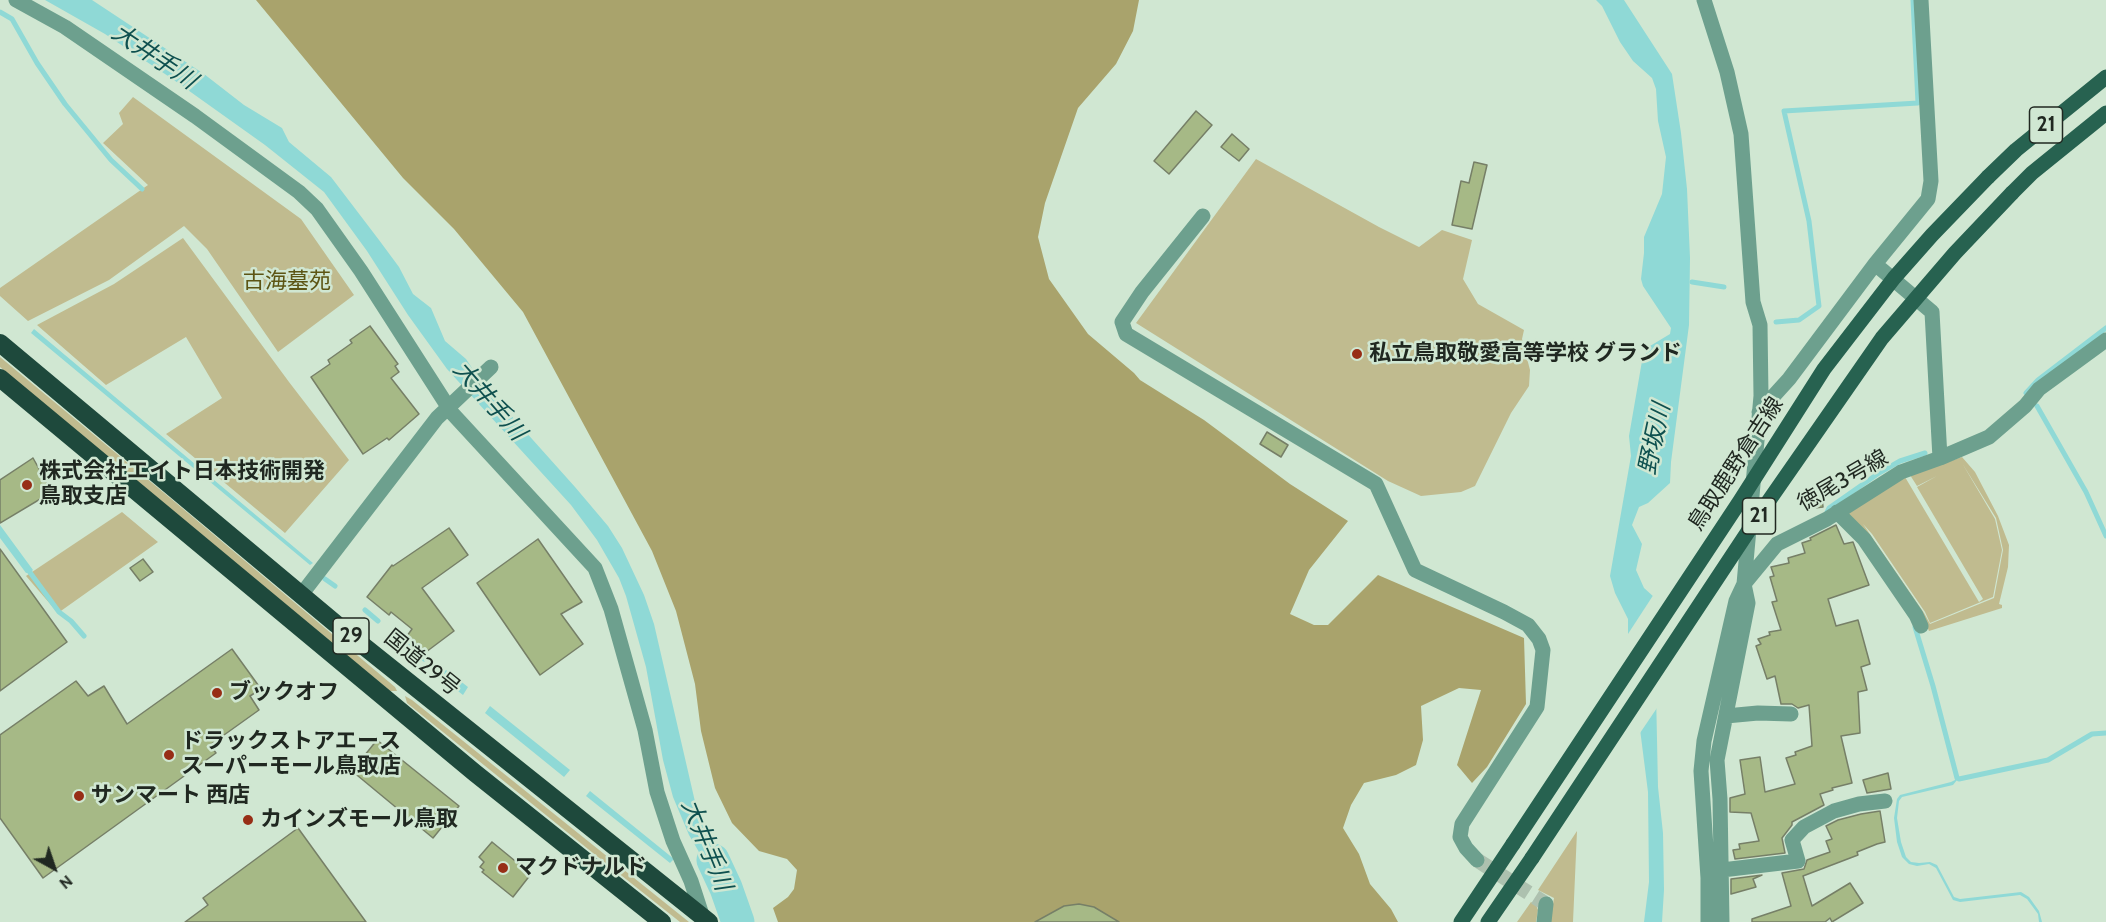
<!DOCTYPE html>
<html>
<head>
<meta charset="utf-8">
<style>
	body { margin:0 }
	#map { position:relative; width:2106px; height:922px; overflow:hidden; background:#d0e7d2; font-family:Cabin,sans-serif }
	canvas { display:block }
	.north { position:absolute; left:24px; top:838px; width:60px; height:60px; -webkit-text-stroke:4px #d0e7d2; paint-order:stroke; rotate:140deg; font-size:16px; font-weight:700; line-height:24px; text-align:center; color:#202821 }
	.north::after { content:''; display:block; margin:auto; width:21px; height:27px; background:#202821; clip-path:polygon(50% 0,100% 100%,50% 72%,0 100%) }
</style>
</head>
<body>
<div id="map">
<canvas width="2106" height="922"></canvas>
<div class="north">N</div>
</div>
<script>
const g = document.querySelector('canvas').getContext('2d');
g.lineJoin = 'round';
function fill(path, color) {
  g.fillStyle = color;
  g.fill(path, 'evenodd');
}
function shape(rows) {
  const path = new Path2D();
  for (const r of rows) {
    path.moveTo(r[0], r[1]);
    for (let i = 2; i < r.length; i += 2) path.lineTo(r[i], r[i + 1]);
  }
  return path;
}
function stroke(path, color, width, dash) {
  g.strokeStyle = color;
  g.lineWidth = width;
  g.lineCap = dash ? 'butt' : 'round';
  g.setLineDash(dash || []);
  g.stroke(path);
}
function write(font, color, halo, rows, align = 'center') {
  g.font = font + ' Cabin,"Noto Sans JP",sans-serif';
  g.lineWidth = 5;
  g.setLineDash([]);
  g.textBaseline = 'middle';
  g.strokeStyle = halo;
  g.fillStyle = color;
  for (const [text, x, y, turn = 0] of rows) {
    g.save();
    g.translate(x, y);
    g.rotate((+turn || 0) * Math.PI / 180);
    g.textAlign = isNaN(turn) ? turn : align;
    if (halo) g.strokeText(text, 0, 0);
    g.fillText(text, 0, 0);
    g.restore();
  }
}
const green = shape([
	[133,97,301,219,354,295,278,352,207,249,184,226,109,280,28,321,0,296,0,288,148,185,103,143,123,124,119,113],
	[1256,159,1379,227,1419,247,1442,230,1472,240,1463,279,1478,304,1524,330,1522,339,1530,370,1529,386,1511,413,1475,486,1461,492,1421,496,1388,481,1136,323],
	[183,238,289,382,349,460,285,533,166,434,222,398,186,337,106,385,37,325,114,284],
	[0,357,169,497,395,687,397,691,390,691,24,387,0,367],
	[1962,457,1975,472,1998,516,2009,545,2008,567,1999,604,2002,605,2002,608,1929,631,1927,626,1845,513,1905,477,1979,602,1983,599,1917,487,1937,476,1917,486,1910,475],
	[1962,463,1996,518,2003,550,1994,598,1930,624,1924,613,1863,524,1872,534,1925,612,1930,623,1993,597,2002,550,1995,519],
	[122,512,158,542,58,613,26,576],
	[405,696,412,700,689,922,680,922,588,849,407,703],
	[1577,831,1573,922,1550,922,1554,898,1538,890],
	[1531,902,1536,905,1538,910,1536,922,1517,922]
]);
const forest = shape([
	[256,0,1139,0,1133,31,1116,64,1078,108,1045,203,1038,237,1049,279,1088,334,1134,373,1140,380,1204,420,1290,484,1348,521,1309,570,1290,614,1314,625,1328,625,1378,575,1524,638,1526,704,1487,767,1472,783,1457,765,1481,690,1459,688,1421,706,1423,740,1416,765,1396,775,1364,783,1351,805,1343,828,1359,854,1370,884,1391,909,1398,922,778,922,773,908,788,897,794,889,797,870,787,859,759,851,732,823,715,788,701,731,695,684,676,611,652,551,523,312,454,229,403,178]
]);
const water = shape([
	[45,0,92,0,204,74,244,105,282,128,289,142,331,177,379,240,399,267,413,294,431,308,445,341,466,359,482,383,575,487,608,526,622,548,644,595,654,624,696,806,727,865,741,902,721,900,709,869,689,835,673,797,663,760,646,667,626,596,619,578,597,540,571,505,447,369,408,315,367,251,324,192,265,145,171,78,105,34],
	[1596,0,1624,0,1672,74,1681,133,1687,189,1690,258,1689,325,1671,462,1670,483,1648,503,1639,507,1632,525,1642,544,1636,570,1644,588,1654,597,1658,787,1663,833,1664,890,1662,922,1644,922,1649,882,1648,792,1628,635,1628,619,1615,593,1610,576,1631,456,1629,436,1642,361,1650,346,1670,334,1671,328,1643,286,1641,279,1644,253,1644,237,1662,194,1666,157,1658,121,1656,89,1652,78,1633,61,1620,42,1602,6],
	[34,329,313,563,310,565,31,333],
	[0,525,33,570,31,572,26,573,0,538],
	[446,670,468,687,463,695,440,677],
	[490,706,570,770,564,777,485,713],
	[1955,780,1957,780,1953,785,1902,797,1899,801,1897,818,1901,842,1906,857,1911,862,1919,863,1930,862,1937,865,1954,897,1960,899,2021,892,2029,897,2039,911,2042,922,2039,922,2038,914,2027,899,2020,895,1960,902,1953,900,1936,868,1929,864,1917,866,1909,864,1902,857,1897,842,1894,818,1897,799,1900,795,1951,782],
	[590,791,674,859,670,863,586,796]
]);
const pier = shape([
	[1654,594,1657,597,1659,705,1638,736,1626,637]
]);
const stream = shape([
	[0,12,12,19,37,63,65,104,111,160,142,189],
	[1692,282,1724,287],
	[1776,322,1799,320,1819,306,1809,221,1784,111,1918,103,1913,0],
	[2026,393,2038,380,2106,328],
	[2037,406,2086,492,2106,536],
	[1827,512,1829,508,1879,473,1900,461,1925,453],
	[26,567,59,612,71,621,84,636],
	[325,579,335,586],
	[365,610,378,621],
	[1915,627,1933,686,1957,778],
	[404,643,424,659],
	[1959,779,2048,760,2092,734,2106,733]
]);
const river = shape([
	[713,860,726,888,738,922]
]);
const building = shape([
	[1196,111,1212,125,1169,174,1154,161,1196,111],
	[1232,134,1249,149,1239,161,1221,147,1232,134],
	[1474,162,1487,165,1472,229,1452,225,1461,181,1469,183,1474,162],
	[370,326,398,364,395,366,399,372,391,378,419,414,389,440,387,438,363,454,311,377,330,364,328,360,352,343,350,340,370,326],
	[1267,432,1288,445,1281,457,1260,444,1267,432],
	[33,458,52,492,0,523,0,480,33,458],
	[1821,489,1823,507,1806,509,1804,491,1821,489],
	[1836,525,1844,544,1853,542,1869,585,1828,599,1836,626,1858,620,1870,664,1861,667,1867,690,1858,692,1860,733,1841,736,1852,783,1832,788,1833,790,1820,794,1824,805,1792,822,1792,825,1782,838,1785,853,1735,859,1733,850,1740,849,1739,844,1759,841,1751,813,1730,812,1730,798,1745,794,1740,760,1760,757,1765,792,1795,784,1786,758,1796,755,1795,752,1812,746,1809,705,1798,708,1792,704,1781,704,1775,676,1767,679,1756,646,1761,644,1758,639,1770,635,1769,632,1781,630,1772,602,1777,601,1770,577,1774,576,1771,567,1789,563,1788,558,1805,553,1802,543,1811,540,1810,538,1836,525],
	[449,528,468,555,422,588,454,631,426,652,407,636,412,629,391,612,389,615,367,597,392,565,393,566,449,528],
	[538,539,582,602,561,614,583,644,540,675,477,583,538,539],
	[0,549,67,642,0,691,0,549],
	[143,559,153,572,140,581,130,568,143,559],
	[232,649,261,689,250,696,259,710,210,745,216,753,43,878,0,818,0,735,76,681,88,696,104,686,127,724,232,649],
	[377,740,459,806,433,838,352,771,377,740],
	[1888,773,1891,789,1867,793,1863,780,1888,773],
	[1880,811,1885,842,1877,844,1857,852,1858,855,1803,876,1812,906,1850,883,1863,903,1832,922,1830,918,1825,922,1752,922,1752,919,1791,906,1782,873,1804,869,1807,860,1830,852,1826,841,1832,839,1826,826,1838,820,1861,814,1880,811],
	[298,828,366,922,185,922,208,905,203,898,298,828],
	[492,842,531,874,513,897,482,872,484,870,480,867,484,862,479,857,492,842],
	[1762,875,1753,879,1756,887,1731,894,1731,879,1762,875],
	[1079,904,1094,907,1119,922,1035,922,1064,906,1079,904]
]);
const minorTunnel = shape([
	[1477,860,1546,904]
]);
const minor = shape([
	[16,0,65,27,195,116,299,192,317,209,361,271,452,413,595,568,611,609,645,730,657,792,673,841,691,881,703,918],
	[1704,0,1727,72,1741,134,1753,302,1760,325,1761,396,1744,584,1736,601,1704,741,1701,771,1708,878,1708,922],
	[1203,216,1142,292,1122,322,1126,334,1376,484,1415,570,1504,612,1528,625,1539,639,1543,650,1537,707,1462,824,1460,837,1466,848,1477,860],
	[1875,264,1932,312,1940,458],
	[1759,412,1789,379,1875,264,1928,199,1931,181,1921,0],
	[1837,512,1864,539,1916,615,1921,626],
	[301,595,437,418,491,367],
	[1726,716,1758,713,1791,714],
	[1722,870,1798,861,1792,840,1804,827,1834,811,1859,804,1885,801],
	[1544,922,1546,904],
	[1722,922,1720,799,1717,760,1748,603,1744,584,1777,544,1827,519,1901,472,1940,458,1989,437,2025,406,2039,389,2106,340]
]);
const major = shape([
	[1988,177,2016,150,2106,77],
	[2012,193,2032,173,2106,113],
	[1461,922,1513,844],
	[1488,922,1532,858]
]);
const highway = shape([
	[0,343,336,624,709,922],
	[0,378,475,773,662,922]
]);
const majorBridge = shape([
	[1513,844,1740,501,1824,369,1894,278,1932,235,1988,177],
	[1532,858,1761,512,1882,338,1955,253,2012,193]
]);
const markers = [
	[1357,354,6,"#972e16"],
	[27,485,6,"#972e16"],
	[217,693,6,"#972e16"],
	[169,755,6,"#972e16"],
	[79,796,6,"#972e16"],
	[248,820,6,"#972e16"],
	[503,868,6,"#972e16"]
];
const shields = [
	[2046,125,33],
	[1759,516,33],
	[351,636,36]
];
const shieldNames = [
	["21",2046,125],
	["21",1759,516],
	["29",351,636]
];
const parkNames = [
	["古海墓苑",287,282]
];
const poiNames = [
	["私立鳥取敬愛高等学校 グランド",1369,354],
	["株式会社エイト日本技術開発",39,472],
	["鳥取支店",39,497],
	["ブックオフ",229,693],
	["ドラックストアエース",181,742],
	["スーパーモール鳥取店",181,767],
	["サンマート 西店",91,796],
	["カインズモール鳥取",260,820],
	["マクドナルド",515,868]
];
const streetNames = [
	["鳥取鹿野倉吉線",1736,464,-57],
	["徳尾3号線",1843,481,-30],
	["国道29号",422,663,39]
];
const waterNames = [
	["大井手川",154,57,34],
	["大井手川",489,401,49],
	["野坂川",1655,439,-78],
	["大井手川",706,845,68]
];
fill(green, '#c0bb8f');
fill(forest, '#a9a36c');
fill(water, '#8fd9d6');
fill(pier, '#d0e7d2');
stroke(stream, '#8fd9d6', 5);
stroke(river, '#8fd9d6', 33);
fill(building, '#a6b986');
stroke(building, '#767f67', 1.5);
stroke(minorTunnel, '#adc1af', 15, [15, 8]);
stroke(minor, '#6da08e', 15);
stroke(major, '#276250', 15);
stroke(highway, '#1e493c', 18);
stroke(majorBridge, '#276250', 15);
for (const [x, y, r, color] of markers) {
  const dot = new Path2D();
  dot.arc(x, y, r, 0, 2 * Math.PI);
  g.fillStyle = color;
  g.fill(dot);
  stroke(dot, '#d0e7d2', 2);
}
for (const [x, y, w] of shields) {
  const box = new Path2D();
  box.roundRect(x - w / 2, y - 18, w, 36, 4.5);
  g.fillStyle = '#d0e7d2';
  g.fill(box);
  stroke(box, '#202821', 1.5);
}
write('bold 21px', '#202821', null, shieldNames);
write('22px', '#5c5514', '#d0e7d2', parkNames);
write('bold 22px', '#202821', '#d0e7d2', poiNames, 'left');
write('22px', '#202821', '#d0e7d2', streetNames);
write('italic 24px', '#0e504f', '#d0e7d2', waterNames);
</script>
</body>
</html>
